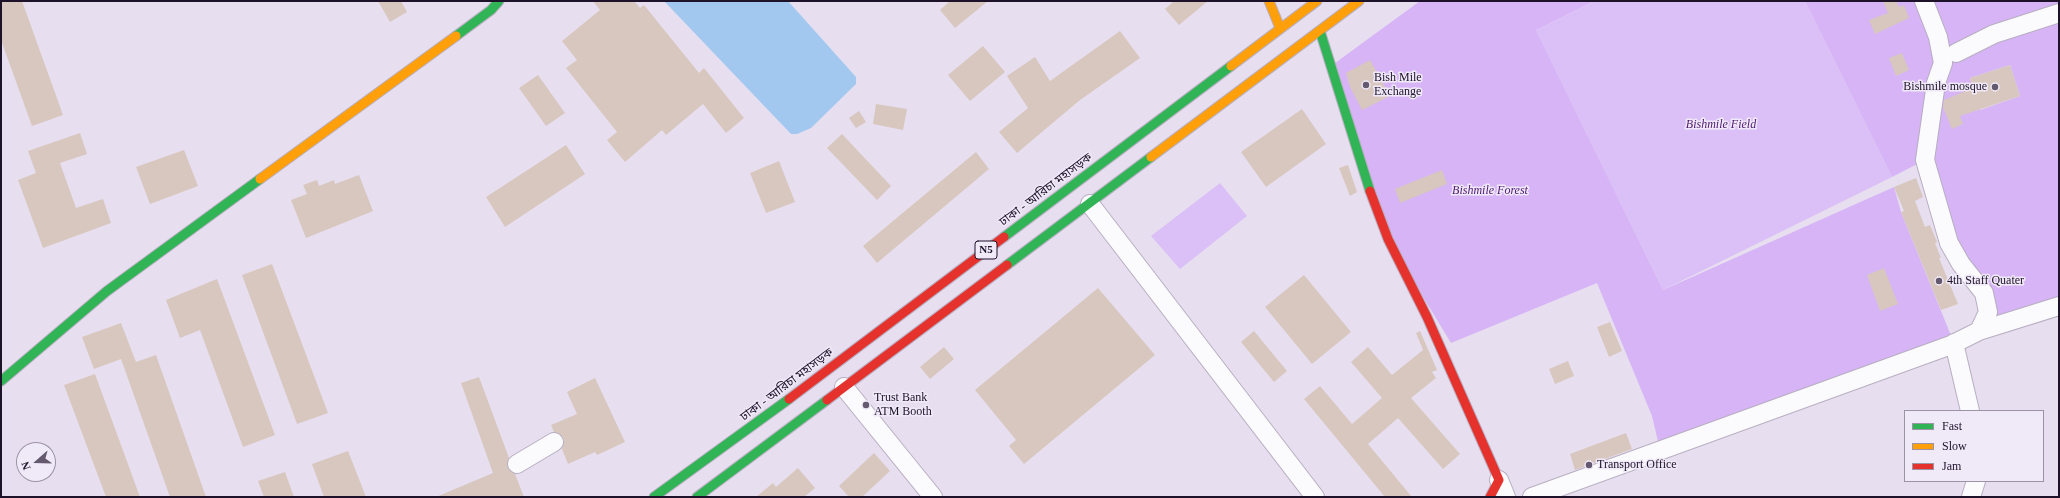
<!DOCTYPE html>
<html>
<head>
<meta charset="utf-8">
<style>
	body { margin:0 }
	#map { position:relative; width:2060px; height:498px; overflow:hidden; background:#e7dfef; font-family:"Times New Roman",serif }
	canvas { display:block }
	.frame { position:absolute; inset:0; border:2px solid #1e112a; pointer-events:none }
	.legend { position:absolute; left:1904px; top:410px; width:140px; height:72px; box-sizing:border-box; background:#f0eaf8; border:1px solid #9c93a6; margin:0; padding:5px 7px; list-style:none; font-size:12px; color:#1e112a }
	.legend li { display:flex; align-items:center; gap:8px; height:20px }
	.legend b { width:20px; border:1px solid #9c93a6 }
	.north { position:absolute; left:16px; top:442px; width:40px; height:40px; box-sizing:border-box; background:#f0eaf8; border:1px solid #9c93a6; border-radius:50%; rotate:250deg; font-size:11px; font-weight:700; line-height:16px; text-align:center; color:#1e112a }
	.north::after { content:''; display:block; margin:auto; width:14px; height:18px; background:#64596f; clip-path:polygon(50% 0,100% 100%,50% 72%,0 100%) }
</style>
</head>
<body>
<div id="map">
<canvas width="2060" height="498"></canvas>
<div class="frame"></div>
<ul class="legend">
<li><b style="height:5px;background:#30b455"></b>Fast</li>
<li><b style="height:5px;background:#ff9f0a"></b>Slow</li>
<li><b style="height:5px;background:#e5322d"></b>Jam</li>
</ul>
<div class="north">N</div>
</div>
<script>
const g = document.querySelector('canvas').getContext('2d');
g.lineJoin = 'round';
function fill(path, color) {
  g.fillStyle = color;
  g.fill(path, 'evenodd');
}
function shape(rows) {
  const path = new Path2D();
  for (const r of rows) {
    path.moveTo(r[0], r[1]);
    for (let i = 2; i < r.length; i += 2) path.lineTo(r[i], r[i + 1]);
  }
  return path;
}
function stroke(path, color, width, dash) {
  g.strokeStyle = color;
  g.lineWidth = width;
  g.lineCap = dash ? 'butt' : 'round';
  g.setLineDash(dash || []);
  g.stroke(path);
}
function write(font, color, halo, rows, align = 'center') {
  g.font = font + ' "Times New Roman","Noto Sans Bengali",serif';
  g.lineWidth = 3;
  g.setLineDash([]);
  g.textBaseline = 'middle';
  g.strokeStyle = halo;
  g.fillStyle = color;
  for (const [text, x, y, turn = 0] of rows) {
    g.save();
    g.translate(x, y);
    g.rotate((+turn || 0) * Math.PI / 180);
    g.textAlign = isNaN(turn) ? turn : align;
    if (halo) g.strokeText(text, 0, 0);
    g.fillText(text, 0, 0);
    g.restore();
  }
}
const green = shape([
	[1594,1,1805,1,1892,177,1663,290,1536,30],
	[1220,183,1247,216,1180,269,1151,236]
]);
const forest = shape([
	[1420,1,1594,1,1536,30,1663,290,1894,187,1901,212,1954,343,1660,450,1652,416,1597,283,1451,343,1388,239,1331,66],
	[1805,1,2059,1,2059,306,1986,329,1970,276,1925,160,1892,177],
	[2010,65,2020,96,1980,110,1970,78]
]);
const water = shape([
	[664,1,788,1,856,77,856,84,811,128,797,134,791,134]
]);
const building = shape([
	[1,1,22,1,63,115,32,126,1,40],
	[378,1,401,1,407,12,390,22],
	[593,1,634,1,640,8,644,5,699,73,704,68,744,118,726,133,703,104,666,135,662,130,625,162,607,140,617,132,566,68,577,60,562,41,600,10],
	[950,1,988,1,955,28,940,10],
	[1174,1,1208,1,1179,25,1165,9],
	[1883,1,1896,1,1899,7,1904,5,1909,18,1875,34,1869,20,1888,13],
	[1120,31,1140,58,1080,100,1017,153,999,132,1028,108,1007,76,1035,57,1050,81],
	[983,46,1005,72,970,101,948,75],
	[1902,53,1909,70,1896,76,1889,58],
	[1370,60,1390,96,1362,110,1350,87,1346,73],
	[2010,65,2020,96,1960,116,1963,124,1952,129,1943,107,1944,100,1973,88,1970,78],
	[538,75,565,113,546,126,519,88],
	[876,104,907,109,903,130,873,124],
	[1302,109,1326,144,1266,187,1241,152],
	[859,111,866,122,856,128,849,118],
	[80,133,87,154,60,163,76,208,103,199,111,223,43,248,18,180,36,173,28,151],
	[842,134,891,186,877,200,827,148],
	[566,145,585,174,505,227,486,197],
	[184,150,198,186,150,204,136,167],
	[976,152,989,169,877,263,863,246],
	[779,161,795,202,766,213,750,173],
	[1348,165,1357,192,1350,196,1339,168],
	[1442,170,1447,184,1400,203,1395,189],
	[359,175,373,211,306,238,291,200,307,194,303,185,317,180,319,186,334,180,335,184],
	[1916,178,1923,197,1915,201,1925,227,1930,225,1937,242,1935,243,1941,258,1939,258,1958,304,1941,310,1901,212,1904,211,1894,187],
	[272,264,328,413,297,424,242,275],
	[1884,268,1898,304,1880,311,1867,275],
	[1304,275,1351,332,1312,364,1265,307],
	[217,279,275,435,243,447,200,330,180,338,166,300],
	[1098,288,1155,355,1024,464,1009,446,1016,440,975,390],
	[1610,322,1622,351,1609,357,1597,327],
	[121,323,136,362,156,355,206,497,170,497,121,359,94,369,82,337],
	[1254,331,1287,371,1274,382,1241,342],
	[1420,331,1437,370,1432,372,1436,378,1411,398,1460,454,1443,469,1398,418,1368,444,1412,497,1385,497,1304,399,1320,386,1352,424,1382,398,1351,362,1368,347,1392,375,1423,350,1416,333],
	[944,347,954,359,930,379,920,367],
	[1568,361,1574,376,1555,384,1549,369],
	[95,374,140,497,106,497,64,385],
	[479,377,509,458,507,464,508,469,515,474,524,497,436,497,493,473,461,383],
	[595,378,625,442,597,455,595,452,568,464,562,449,564,442,563,437,554,432,551,425,577,414,567,392],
	[1626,433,1632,449,1575,470,1570,454],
	[348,451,366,497,324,497,312,464],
	[874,453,890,471,862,497,849,497,839,486],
	[798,468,815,488,804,497,756,497,773,483,776,487],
	[285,472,294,497,264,497,258,481]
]);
const street = shape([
	[1956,53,1994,34,2059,13],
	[1090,204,1315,497],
	[1979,331,2059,306],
	[1954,343,1970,411],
	[844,387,933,497],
	[517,464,554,442],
	[1499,480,1506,497],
	[1532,497,1951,345,1979,331,1988,312,1984,293,1961,264,1949,243,1925,160,1936,83,1943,63,1938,37,1924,1],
	[1971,497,1976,481]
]);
const fast = shape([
	[1320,31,1370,191],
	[456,36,491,10,499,1],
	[1004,237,1231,66],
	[1007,265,1151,157],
	[1,381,107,291,260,179],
	[654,497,789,399],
	[697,497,827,400]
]);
const slow = shape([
	[1269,1,1280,28],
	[1231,66,1317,1],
	[1151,157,1359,1],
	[260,179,456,36]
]);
const jam = shape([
	[1370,191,1388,239,1427,317,1499,480,1490,497],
	[789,399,1004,237],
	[827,400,1007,265]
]);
const markers = [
	[1366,85,4,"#64596f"],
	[1995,87,4,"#64596f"],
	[1939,281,4,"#64596f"],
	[866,405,4,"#64596f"],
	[1589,465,4,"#64596f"]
];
const shields = [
	[986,250,22]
];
const shieldNames = [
	["N5",986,250]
];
const poiNames = [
	["Bish Mile",1374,78],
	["Exchange",1374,92],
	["Bishmile mosque",1987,87,"right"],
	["4th Staff Quater",1947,281],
	["Trust Bank",874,398],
	["ATM Booth",874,412],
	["Transport Office",1597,465]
];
const parkNames = [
	["Bishmile Field",1721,125],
	["Bishmile Forest",1490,191]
];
const streetNames = [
	["ঢাকা - আরিচা মহাসড়ক",1046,190,-37],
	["ঢাকা - আরিচা মহাসড়ক",787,385,-37]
];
fill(green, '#dbbff7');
fill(forest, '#d6b4f6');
fill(water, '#a2c8f0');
fill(building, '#d8c7bf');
stroke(street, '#b7aec1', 20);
stroke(fast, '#b7aec1', 11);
stroke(slow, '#b7aec1', 11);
stroke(jam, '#b7aec1', 11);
stroke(street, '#fbfafd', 18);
stroke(fast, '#30b455', 9);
stroke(slow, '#ff9f0a', 9);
stroke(jam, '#e5322d', 9);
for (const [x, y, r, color] of markers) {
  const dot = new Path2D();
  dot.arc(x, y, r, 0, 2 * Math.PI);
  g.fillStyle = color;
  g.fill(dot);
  stroke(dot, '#f0eaf8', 1.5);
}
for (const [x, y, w] of shields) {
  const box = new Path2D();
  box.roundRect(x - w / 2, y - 9, w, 18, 3);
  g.fillStyle = '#f0eaf8';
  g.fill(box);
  stroke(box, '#1e112a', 1);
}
write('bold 11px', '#1e112a', null, shieldNames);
write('12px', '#1e112a', '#f0eaf8', poiNames, 'left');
write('italic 12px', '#4d1573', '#f0eaf8', parkNames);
write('12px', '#1e112a', '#f0eaf8', streetNames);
</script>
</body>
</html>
